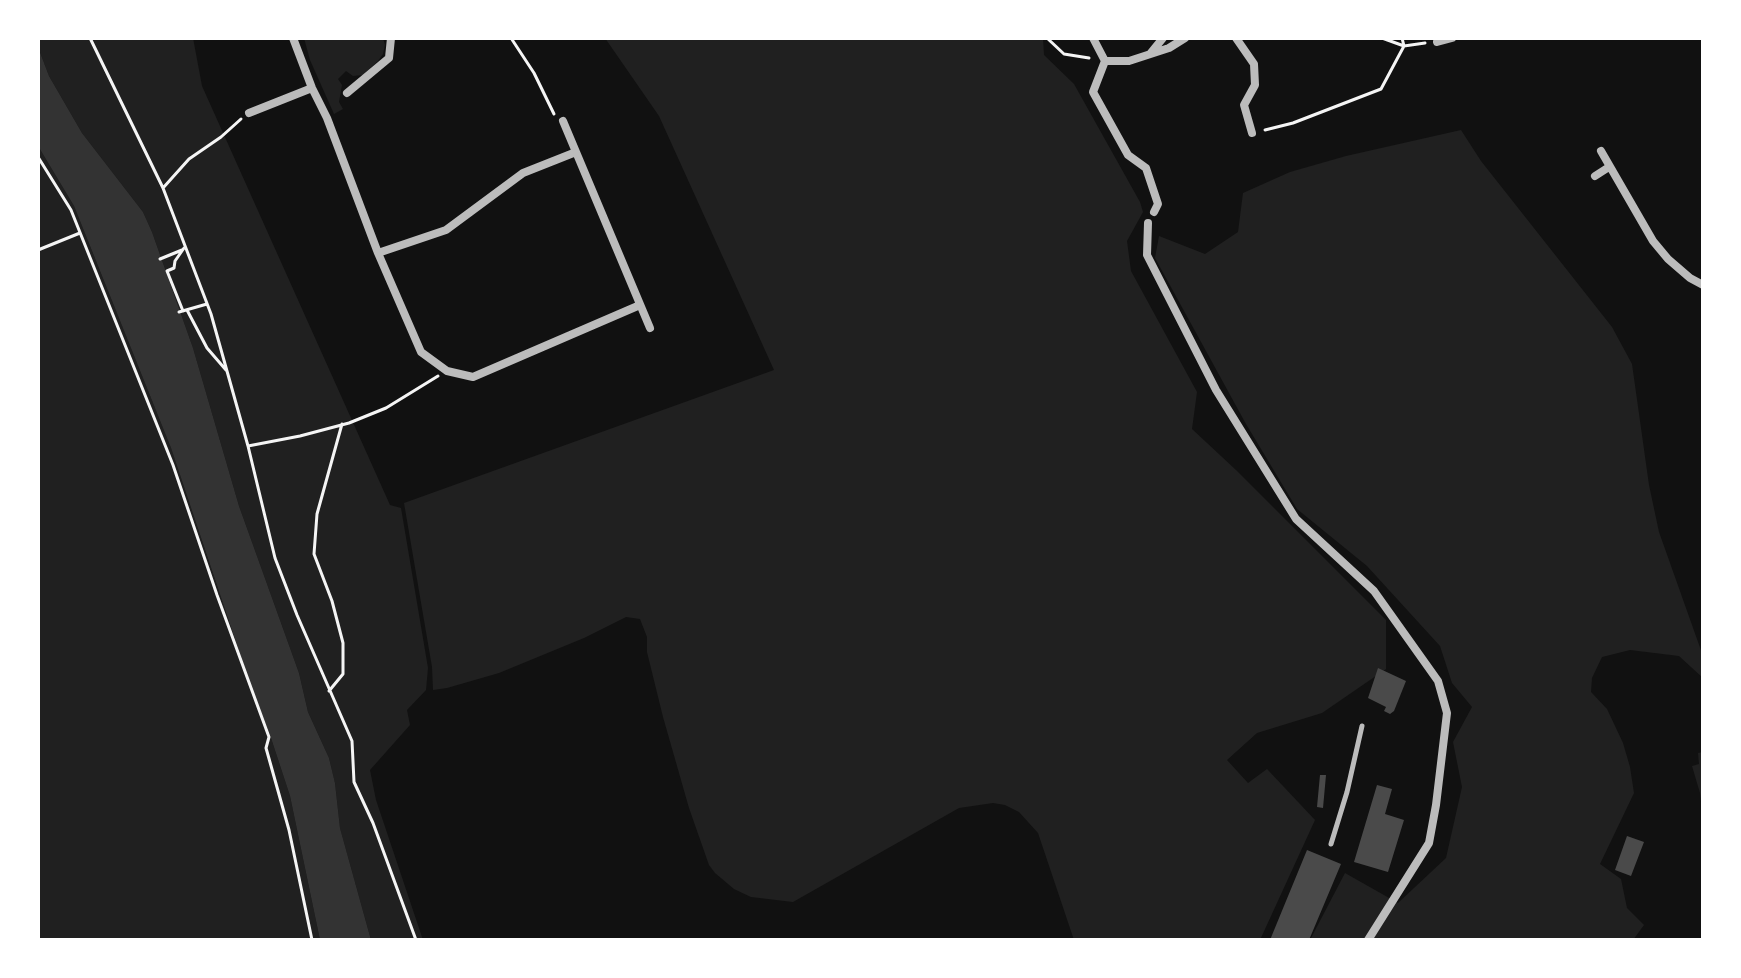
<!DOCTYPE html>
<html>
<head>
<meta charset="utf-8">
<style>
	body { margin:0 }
	#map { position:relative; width:1741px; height:978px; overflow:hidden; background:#111; font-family:"IBM Plex Sans",sans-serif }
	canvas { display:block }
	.frame { position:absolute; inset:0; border:40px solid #fff; pointer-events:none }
</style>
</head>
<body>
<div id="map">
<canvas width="1741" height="978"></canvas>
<div class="frame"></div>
</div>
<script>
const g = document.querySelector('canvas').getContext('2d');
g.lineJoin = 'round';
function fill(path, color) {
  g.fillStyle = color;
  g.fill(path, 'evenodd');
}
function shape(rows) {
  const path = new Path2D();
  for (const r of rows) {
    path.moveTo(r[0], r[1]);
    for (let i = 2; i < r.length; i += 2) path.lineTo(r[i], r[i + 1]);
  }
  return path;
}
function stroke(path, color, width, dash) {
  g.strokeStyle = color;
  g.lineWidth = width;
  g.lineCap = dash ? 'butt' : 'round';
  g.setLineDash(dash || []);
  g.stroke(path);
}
const green = shape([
	[38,38,193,38,202,86,390,505,401,508,428,668,426,690,407,710,410,725,370,770,376,800,423,940,371,940,340,828,335,783,329,758,308,712,299,673,239,506,193,348,152,232,143,212,82,133,49,76,38,47],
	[304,38,383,38,385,45,383,54,378,61,363,75,353,76,346,71,338,79,342,85,339,102,343,109,334,114,310,60],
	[605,38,1043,38,1044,55,1074,84,1140,202,1143,212,1127,241,1131,271,1197,392,1192,429,1236,470,1386,620,1386,669,1322,713,1257,733,1227,760,1248,783,1267,769,1315,820,1260,940,1074,940,1038,833,1019,812,1005,805,993,803,959,808,793,902,751,897,734,889,715,873,709,865,689,808,663,717,647,652,647,637,640,619,626,617,584,638,499,673,447,688,433,690,432,667,404,503,774,370,659,116],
	[1461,130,1481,161,1612,327,1632,364,1649,485,1659,532,1703,656,1703,678,1679,656,1630,650,1602,657,1592,678,1591,692,1607,709,1623,743,1630,767,1634,793,1600,864,1621,879,1627,908,1644,925,1633,940,1310,940,1345,873,1398,903,1446,858,1462,787,1453,742,1472,707,1452,683,1440,646,1367,566,1297,509,1246,424,1155,258,1159,236,1205,254,1238,232,1243,193,1290,172,1346,156],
	[38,146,74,206,171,448,250,684,270,735,290,796,320,940,38,940],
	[1703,752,1703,819,1700,793,1692,766,1699,764,1698,753]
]);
const water = shape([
	[38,47,49,76,82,133,143,212,152,232,193,348,239,506,299,673,308,712,329,758,335,783,340,828,371,940,320,940,290,796,270,735,250,684,171,448,74,206,38,146]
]);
const building = shape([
	[1378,668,1406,681,1394,711,1390,714,1384,711,1386,707,1368,698],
	[1320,775,1326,775,1323,808,1317,807],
	[1377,785,1392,789,1385,814,1404,820,1388,872,1354,862],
	[1627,836,1644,842,1631,876,1615,870],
	[1307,850,1341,864,1309,940,1270,940]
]);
const path = shape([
	[90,38,163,188,211,314,248,446,275,558,297,615,352,741,354,782,373,823,416,940],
	[511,38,534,73,554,114],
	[1047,38,1064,54,1089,58],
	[1382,38,1404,46,1425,43],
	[1265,130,1293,123,1381,89,1404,46,1402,38],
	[38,157,71,210,173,465,217,595,269,737,266,748,289,830,312,940],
	[163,188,189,159,221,137,241,119],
	[38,250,80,233],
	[160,259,182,250],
	[187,310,207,348,226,370],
	[183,311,167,271,174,268,175,261,184,248],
	[179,312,207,304],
	[248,446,300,436,349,423,386,408,438,376],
	[329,691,343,674,343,643,332,601,314,554,317,514,342,424]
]);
const service = shape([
	[1331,844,1347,792,1362,726]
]);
const minor = shape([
	[293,38,312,88,327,118,378,253,421,352,447,371,473,377,640,305],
	[1093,38,1105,61,1129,61,1169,48,1185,38],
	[1236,38,1254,64,1255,85,1244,105,1252,133],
	[1437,42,1452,38],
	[1150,54,1163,38],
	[1105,61,1093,92,1128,155,1146,168,1158,204,1154,212],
	[347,93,389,58,391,38],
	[249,113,312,88],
	[563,121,650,328],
	[1601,151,1653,241,1668,259,1690,278,1703,285],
	[1595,176,1609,167],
	[1148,223,1147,255,1216,390,1296,519,1374,591,1438,681,1447,713,1436,805,1429,843,1368,940],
	[378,253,446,230,523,173,576,152]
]);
fill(green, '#202020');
fill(water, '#333');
fill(building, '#4a4a4a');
stroke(path, '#f5f5f5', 3);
stroke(service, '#bcbcbc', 5);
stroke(minor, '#bcbcbc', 8);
</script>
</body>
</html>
